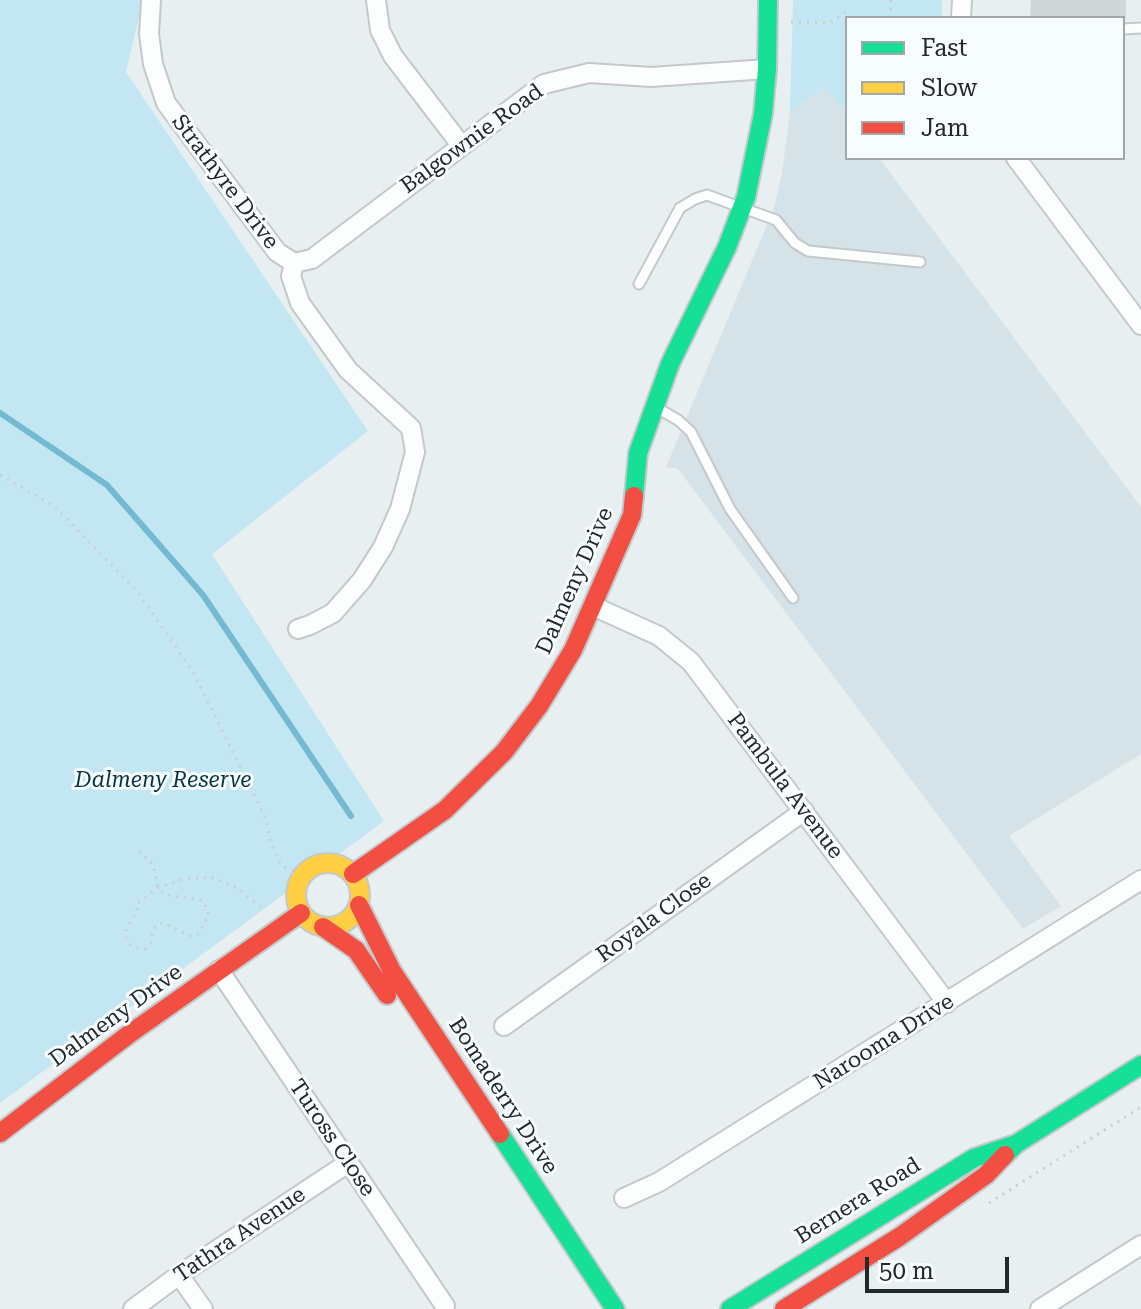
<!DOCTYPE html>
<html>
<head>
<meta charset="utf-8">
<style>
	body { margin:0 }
	#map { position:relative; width:1141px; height:1309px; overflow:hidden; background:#e8eff1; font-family:"Roboto Serif",serif }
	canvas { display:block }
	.legend { position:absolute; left:845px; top:16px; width:280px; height:144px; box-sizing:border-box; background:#f7fcfe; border:2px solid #a2a7a9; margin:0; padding:10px 14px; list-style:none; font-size:24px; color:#232829 }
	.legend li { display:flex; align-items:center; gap:16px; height:40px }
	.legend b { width:40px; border:2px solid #a2a7a9 }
	.scale { position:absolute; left:865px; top:1257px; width:144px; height:36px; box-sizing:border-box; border:4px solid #232829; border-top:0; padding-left:10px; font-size:24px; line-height:28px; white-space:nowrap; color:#232829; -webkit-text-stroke:6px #f7fcfe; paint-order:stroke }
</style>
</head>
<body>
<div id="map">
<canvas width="1141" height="1309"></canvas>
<ul class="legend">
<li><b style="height:10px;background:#16e098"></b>Fast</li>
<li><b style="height:10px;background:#ffcf43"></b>Slow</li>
<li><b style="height:10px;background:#f24e42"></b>Jam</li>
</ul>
<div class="scale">50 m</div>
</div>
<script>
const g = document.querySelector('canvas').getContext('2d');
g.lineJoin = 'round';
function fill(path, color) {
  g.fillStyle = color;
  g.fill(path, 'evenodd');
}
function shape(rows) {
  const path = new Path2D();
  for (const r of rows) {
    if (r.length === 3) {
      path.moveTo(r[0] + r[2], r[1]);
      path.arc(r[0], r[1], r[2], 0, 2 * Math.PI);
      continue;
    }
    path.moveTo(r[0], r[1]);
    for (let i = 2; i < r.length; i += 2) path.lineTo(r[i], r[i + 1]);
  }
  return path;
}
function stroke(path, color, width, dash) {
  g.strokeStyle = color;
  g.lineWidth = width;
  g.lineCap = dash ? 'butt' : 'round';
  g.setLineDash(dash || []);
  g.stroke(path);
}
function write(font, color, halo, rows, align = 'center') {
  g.font = font + ' "Roboto Serif",serif';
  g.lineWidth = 6;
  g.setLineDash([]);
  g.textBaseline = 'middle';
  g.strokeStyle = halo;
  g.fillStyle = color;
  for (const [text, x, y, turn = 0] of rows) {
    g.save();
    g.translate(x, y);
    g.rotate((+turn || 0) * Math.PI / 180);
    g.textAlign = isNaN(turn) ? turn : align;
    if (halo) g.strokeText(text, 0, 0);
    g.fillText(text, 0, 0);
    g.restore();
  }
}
const built = shape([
	[825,87,847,115,847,158,879,158,1141,507,1141,754,1009,836,1061,906,1023,929,678,469,666,467,774,208,782,174,790,111]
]);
const green = shape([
	[0,0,143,0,126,72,368,431,212,554,384,821,0,1103],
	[793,0,942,0,942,18,847,18,847,115,825,87,790,111]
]);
const stream = shape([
	[0,413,107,485,203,595,351,816]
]);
const building = shape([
	[1031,0,1126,0,1126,17,1030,16]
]);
const path = shape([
	[882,18,885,18],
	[890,18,891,0],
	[791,22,830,23,847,11],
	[0,475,54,506,137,591,193,672,266,819,270,840,280,863,286,868],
	[139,851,153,864,158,888,161,891,170,896,199,899,205,904,209,916,198,934,189,936,164,923,158,924,153,930,151,942,145,949,137,948,130,944,125,936,127,928,137,912,137,904,158,888,184,879,210,877,237,888,265,910],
	[989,1203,1141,1107]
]);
const lane = shape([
	[1123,29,1141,28],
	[639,284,680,208,695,199,707,195,776,220,795,243,808,251,920,262],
	[657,408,678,420,691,432,730,509,793,598]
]);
const street = shape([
	[151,0,149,34,153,64,166,103,277,252,294,263],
	[376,0,380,30,393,56,461,145],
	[961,18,962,0],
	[1016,158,1141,325],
	[294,263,312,259,544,84,589,73,651,77,767,69],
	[294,263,291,276,300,303,348,370,411,428,415,452,400,509,383,547,362,580,333,613,310,625,298,629],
	[593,606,659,636,691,662,947,1003],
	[219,970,445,1306],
	[504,1026,804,811],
	[624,1198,659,1182,1141,880],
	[179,1275,203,1309],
	[133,1309,179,1275,348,1163],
	[1040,1309,1141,1245]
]);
const fast = shape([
	[634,496,638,453,670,364,727,247,746,197,763,114,767,69,768,0],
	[500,1134,615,1309],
	[1005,1155,1016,1144,1141,1065],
	[730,1309,974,1158,1013,1145]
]);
const slow = shape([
	[328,895,32]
]);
const jam = shape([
	[353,874,445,810,504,752,539,706,573,650,632,515,634,496],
	[359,905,392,971,500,1134],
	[323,927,356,950,387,995],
	[0,1133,128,1035,301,913],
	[784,1309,899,1237,986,1175,1005,1155]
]);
const streetNames = [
	["Balgownie Road",472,139,-36],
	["Strathyre Drive",225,182,53],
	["Dalmeny Drive",575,581,-66],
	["Pambula Avenue",785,786,53],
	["Royala Close",654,918,-36],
	["Dalmeny Drive",116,1016,-36],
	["Narooma Drive",884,1042,-32],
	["Bomaderry Drive",503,1096,57],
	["Tuross Close",332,1138,56],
	["Bernera Road",858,1201,-32],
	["Tathra Avenue",240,1235,-34]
];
const parkNames = [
	["Dalmeny Reserve",163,781]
];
fill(built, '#d5e3e8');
fill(green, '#c3e6f3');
stroke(stream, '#73b9d0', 6);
fill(building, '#d1d6d8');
stroke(lane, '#c3c8ca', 13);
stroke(street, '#c3c8ca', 22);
stroke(fast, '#c3c8ca', 22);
stroke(slow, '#c3c8ca', 22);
stroke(jam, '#c3c8ca', 22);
stroke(path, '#cbcdce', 3, [2, 6]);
stroke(lane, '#fcfdfd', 9);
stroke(street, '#fcfdfd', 18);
stroke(fast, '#16e098', 18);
stroke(slow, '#ffcf43', 18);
stroke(jam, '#f24e42', 18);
write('22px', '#232829', '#f7fcfe', streetNames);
write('italic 22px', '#053341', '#f7fcfe', parkNames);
</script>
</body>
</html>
